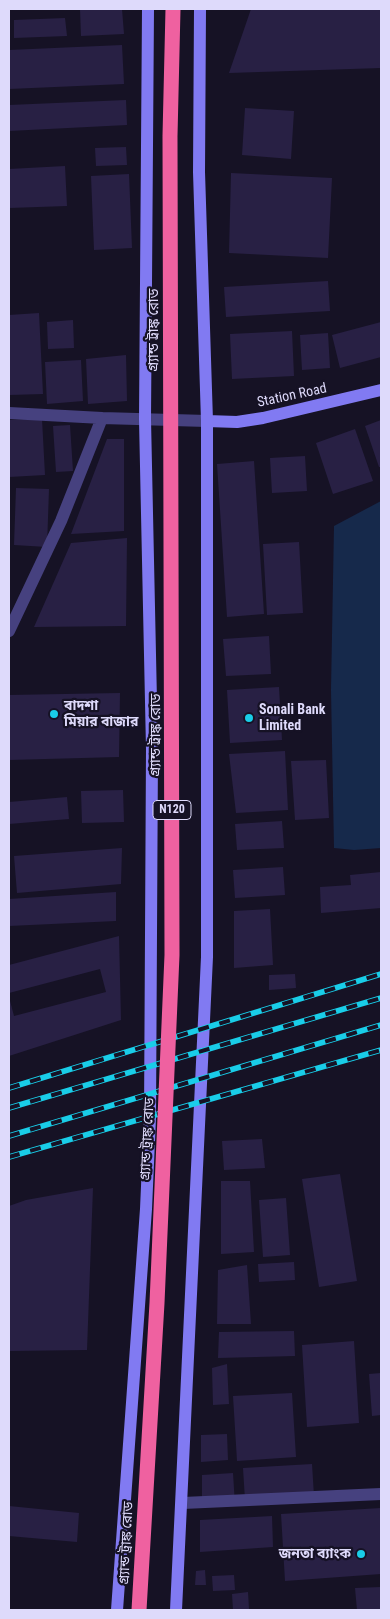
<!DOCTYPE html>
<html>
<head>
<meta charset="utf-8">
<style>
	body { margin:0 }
	#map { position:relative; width:390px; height:1619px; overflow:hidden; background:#161225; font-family:"Roboto Condensed",sans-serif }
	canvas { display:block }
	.frame { position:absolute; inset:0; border:10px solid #dedafb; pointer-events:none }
</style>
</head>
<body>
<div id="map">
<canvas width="390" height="1619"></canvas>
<div class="frame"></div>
</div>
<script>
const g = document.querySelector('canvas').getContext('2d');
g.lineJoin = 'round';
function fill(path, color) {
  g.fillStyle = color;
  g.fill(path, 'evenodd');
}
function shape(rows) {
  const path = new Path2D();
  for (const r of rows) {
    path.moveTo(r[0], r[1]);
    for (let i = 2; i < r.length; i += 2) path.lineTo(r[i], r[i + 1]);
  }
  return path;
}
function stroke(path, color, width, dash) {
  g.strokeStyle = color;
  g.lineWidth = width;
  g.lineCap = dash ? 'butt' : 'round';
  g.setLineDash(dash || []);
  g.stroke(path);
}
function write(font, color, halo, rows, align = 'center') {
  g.font = font + ' "Roboto Condensed","Noto Sans Bengali",sans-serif';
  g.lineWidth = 4.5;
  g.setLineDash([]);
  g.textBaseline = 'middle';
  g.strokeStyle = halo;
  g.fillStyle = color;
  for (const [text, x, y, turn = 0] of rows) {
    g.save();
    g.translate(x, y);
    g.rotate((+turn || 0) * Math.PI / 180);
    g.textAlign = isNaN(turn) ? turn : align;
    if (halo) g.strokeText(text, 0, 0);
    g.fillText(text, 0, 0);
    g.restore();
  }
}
const water = shape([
	[381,501,381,848,354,850,334,848,331,690,334,526]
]);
const building = shape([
	[80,9,122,9,124,34,81,36],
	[251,9,381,9,381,68,229,73],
	[65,18,67,36,14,38,14,20],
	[122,45,124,84,9,89,9,50],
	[126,100,127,125,9,131,9,105],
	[245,108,294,111,291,159,242,155],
	[126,147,127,165,96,166,95,148],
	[65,166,67,206,9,208,9,169],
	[231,173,332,178,328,258,229,253],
	[129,174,132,248,94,250,91,176],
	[328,281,330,311,226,317,224,287],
	[39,313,43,394,9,395,9,315],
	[73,320,74,348,48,349,47,322],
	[381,322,381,357,340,368,332,335],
	[292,331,294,376,232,379,230,334],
	[328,333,330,368,302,370,300,335],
	[126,355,127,401,88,404,86,359],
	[81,360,83,401,47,404,45,362],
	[42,419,45,475,9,477,9,420],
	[381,420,381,467,379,467,365,426],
	[70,425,73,471,56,472,53,426],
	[355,429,373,481,333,494,316,443],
	[107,439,124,439,124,531,71,534],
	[305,456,307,491,272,493,270,458],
	[254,461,264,614,227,617,217,464],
	[16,488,49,489,47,547,14,545],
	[127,538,126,626,34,627,71,543],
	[299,542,303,613,267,615,263,544],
	[269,636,271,674,226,676,223,639],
	[279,687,282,740,230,743,227,690],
	[120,693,119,757,9,760,9,695],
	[285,751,288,810,236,813,229,754],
	[326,760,329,818,295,820,291,761],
	[123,790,124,822,82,823,81,791],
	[67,797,69,819,9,824,9,802],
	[282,821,284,848,237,850,235,824],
	[122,848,121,884,17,893,14,856],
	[283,867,285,895,235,898,233,870],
	[381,872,381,908,321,913,320,887,351,885,350,875],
	[116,892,116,921,9,926,9,899],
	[270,909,273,965,234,968,234,911],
	[119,936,121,1020,9,1056,9,997,14,1016,106,992,100,969,9,993,9,965],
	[295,974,296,988,269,990,269,975],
	[262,1139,265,1168,224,1170,222,1141],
	[340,1174,357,1281,319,1287,302,1179],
	[221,1181,250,1181,254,1252,221,1254],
	[93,1188,87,1350,9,1351,9,1206,26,1200],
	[286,1198,290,1255,263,1257,259,1200],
	[294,1262,295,1280,259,1282,258,1264],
	[247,1265,251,1324,217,1324,218,1270],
	[294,1331,295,1356,218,1358,219,1332],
	[354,1341,359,1423,307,1427,302,1345],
	[227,1364,229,1404,213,1405,212,1368],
	[381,1373,381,1415,372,1416,369,1374],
	[292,1393,296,1457,237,1461,233,1396],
	[227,1434,228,1460,201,1462,201,1435],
	[312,1464,314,1496,245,1500,243,1468],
	[233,1473,235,1505,202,1504,202,1475],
	[9,1506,79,1513,77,1542,9,1536],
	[381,1508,381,1574,285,1581,281,1514],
	[272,1516,273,1547,200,1552,200,1520],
	[205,1570,206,1585,195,1585,196,1571],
	[234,1575,235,1590,213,1591,212,1576],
	[381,1587,381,1610,357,1610,355,1588],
	[248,1592,249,1609,233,1610,232,1594]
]);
const street = shape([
	[9,413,102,418],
	[9,631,61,521,102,418,207,421],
	[183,1503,381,1494]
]);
const secondary = shape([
	[207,421,237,422,263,418,381,390],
	[117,1610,146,1209,150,1118,152,749,145,419,148,9],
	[176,1610,207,957,207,421,199,172,200,9]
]);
const rail = shape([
	[9,1088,381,974],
	[9,1108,381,998],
	[9,1136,381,1025],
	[9,1157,381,1050]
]);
const highwayBridge = shape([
	[139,1610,157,1303,172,955,170,136,173,9]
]);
const markers = [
	[54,714,5,"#19cde8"],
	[249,718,5,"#19cde8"],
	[361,1554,5,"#19cde8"]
];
const shields = [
	[172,810,38]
];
const shieldNames = [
	["N120",172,810]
];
const streetNames = [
	["গ্র্যান্ড ট্রাঙ্ক রোড",154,330,-90],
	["Station Road",292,396,-12],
	["গ্র্যান্ড ট্রাঙ্ক রোড",156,735,-90],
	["গ্র্যান্ড ট্রাঙ্ক রোড",148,1139,-87],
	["গ্র্যান্ড ট্রাঙ্ক রোড",127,1543,-87]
];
const poiNames = [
	["বাদশা",64,706],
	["মিয়ার বাজার",64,722],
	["Sonali Bank",259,710],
	["Limited",259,726],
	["জনতা ব্যাংক",351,1554,"right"]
];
fill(water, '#16294b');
fill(building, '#282044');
stroke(street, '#46417f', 12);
stroke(secondary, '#817af2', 12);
stroke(rail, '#19cde8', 5.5);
stroke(rail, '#161225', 4, [11]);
stroke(highwayBridge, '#ef61a0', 15);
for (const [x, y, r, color] of markers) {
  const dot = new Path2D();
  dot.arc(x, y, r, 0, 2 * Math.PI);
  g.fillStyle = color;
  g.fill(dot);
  stroke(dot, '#161225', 2);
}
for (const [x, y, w] of shields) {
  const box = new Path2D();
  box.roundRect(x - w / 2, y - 9.5, w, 19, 4);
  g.fillStyle = '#161225';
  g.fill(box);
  stroke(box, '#dedafb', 1);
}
write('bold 12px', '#dedafb', null, shieldNames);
write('14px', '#dedafb', '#161225', streetNames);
write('bold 14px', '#dedafb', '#161225', poiNames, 'left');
</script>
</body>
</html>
